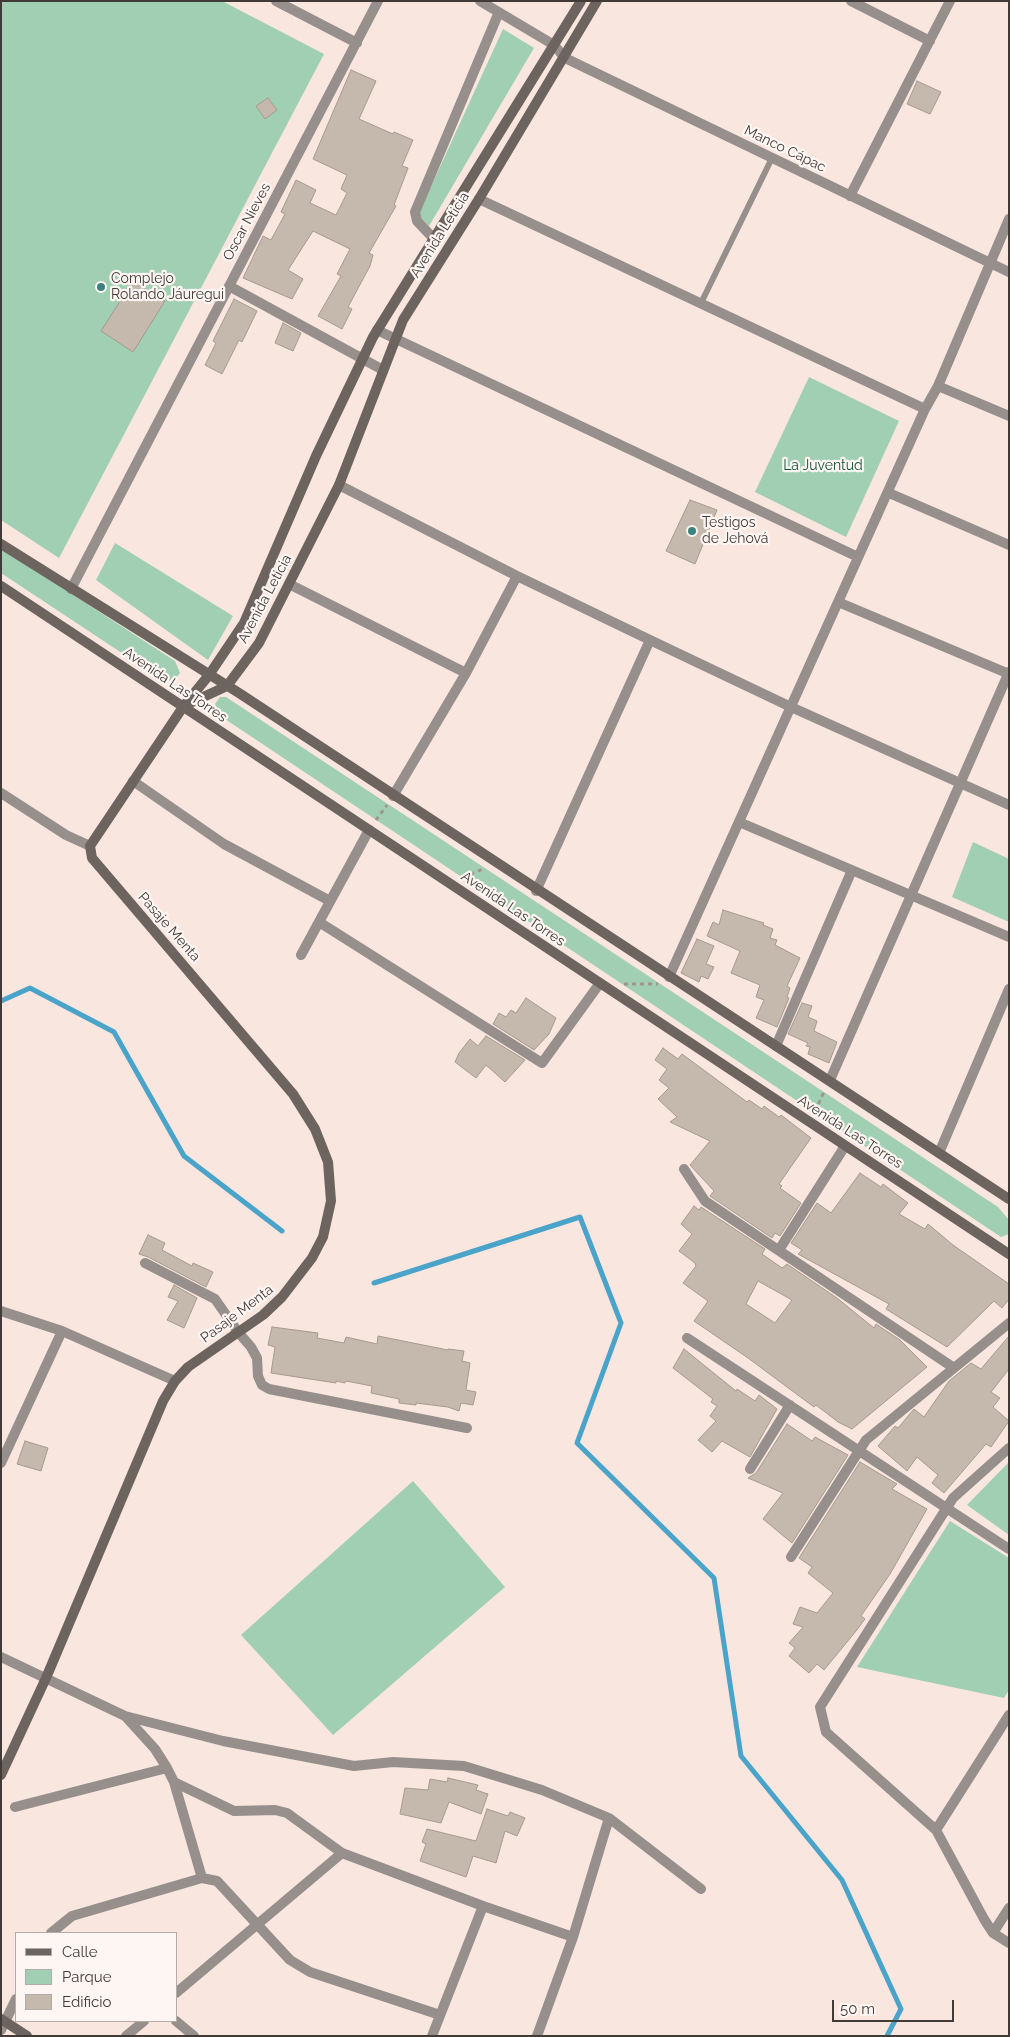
<!DOCTYPE html>
<html>
<head>
<meta charset="utf-8">
<style>
	body { margin:0 }
	#map { position:relative; width:1010px; height:2037px; overflow:hidden; background:#f8e6df; font-family:Raleway,sans-serif }
	canvas { display:block }
	.frame { position:absolute; inset:0; border:2px solid #413a37; pointer-events:none }
	.legend { position:absolute; left:15px; top:1932px; width:162px; height:90px; box-sizing:border-box; background:#fdf6f3; border:1px solid #b2aba8; margin:0; padding:6px 9px; list-style:none; font-size:15px; color:#413a37 }
	.legend li { display:flex; align-items:center; gap:10px; height:25px }
	.legend b { width:25px; border:1px solid #b2aba8 }
	.scale { position:absolute; left:832px; top:2000px; width:122px; height:22px; box-sizing:border-box; border:2px solid #413a37; border-top:0; padding-left:6px; font-size:15px; line-height:18px; white-space:nowrap; color:#413a37; -webkit-text-stroke:4px #fdf6f3; paint-order:stroke }
</style>
</head>
<body>
<div id="map">
<canvas width="1010" height="2037"></canvas>
<div class="frame"></div>
<ul class="legend">
<li><b style="height:6px;background:#6e645f"></b>Calle</li>
<li><b style="height:14px;background:#a0cfb4"></b>Parque</li>
<li><b style="height:14px;background:#c5b8ac"></b>Edificio</li>
</ul>
<div class="scale">50 m</div>
</div>
<script>
const g = document.querySelector('canvas').getContext('2d');
g.lineJoin = 'round';
function fill(path, color) {
  g.fillStyle = color;
  g.fill(path, 'evenodd');
}
function shape(rows) {
  const path = new Path2D();
  for (const r of rows) {
    path.moveTo(r[0], r[1]);
    for (let i = 2; i < r.length; i += 2) path.lineTo(r[i], r[i + 1]);
  }
  return path;
}
function stroke(path, color, width, dash) {
  g.strokeStyle = color;
  g.lineWidth = width;
  g.lineCap = dash ? 'butt' : 'round';
  g.setLineDash(dash || []);
  g.stroke(path);
}
function write(font, color, halo, rows, align = 'center') {
  g.font = font + ' Raleway,sans-serif';
  g.lineWidth = 4.5;
  g.setLineDash([]);
  g.textBaseline = 'middle';
  g.strokeStyle = halo;
  g.fillStyle = color;
  for (const [text, x, y, turn = 0] of rows) {
    g.save();
    g.translate(x, y);
    g.rotate((+turn || 0) * Math.PI / 180);
    g.textAlign = isNaN(turn) ? turn : align;
    if (halo) g.strokeText(text, 0, 0);
    g.fillText(text, 0, 0);
    g.restore();
  }
}
const green = shape([
	[1,1,222,1,324,54,59,558,1,520],
	[503,29,534,48,429,226,418,215],
	[809,377,899,421,846,537,755,492],
	[115,543,233,616,208,660,96,580],
	[1,548,175,661,180,673,176,678,169,681,161,679,1,573],
	[220,697,226,697,998,1207,1009,1220,1009,1234,1001,1237,219,715,215,704],
	[973,842,1009,859,1009,922,952,897],
	[1009,1462,1009,1535,967,1505],
	[413,1481,505,1587,333,1735,241,1635],
	[950,1521,1009,1558,1009,1690,1004,1698,857,1667]
]);
const stream = shape([
	[1,1001,30,988,114,1032,184,1156,282,1231],
	[374,1283,580,1217,621,1323,577,1443,714,1578,741,1756,842,1880,901,2009,887,2036]
]);
const building = shape([
	[351,70,376,81,359,119,393,134,394,132,413,140,402,166,408,168,394,205,396,206,369,253,373,255,370,266,348,307,352,309,342,329,318,316,341,276,337,274,350,249,313,231,288,270,303,279,292,299,243,278,263,236,271,240,285,214,281,212,296,180,316,190,310,203,336,215,347,193,341,189,347,175,313,159,351,70],
	[917,81,941,92,930,114,907,104,917,81],
	[268,98,277,110,265,119,256,106,268,98],
	[133,281,165,301,133,352,101,331,133,281],
	[234,299,257,311,242,342,239,340,222,374,205,365,216,343,213,341,234,299],
	[283,323,301,333,293,351,275,343,283,323],
	[690,500,717,510,695,564,666,551,690,500],
	[723,910,764,923,763,925,773,929,770,938,777,940,775,945,800,958,787,986,790,988,787,997,789,998,777,1027,756,1018,764,1000,756,997,760,985,731,973,740,951,707,936,713,922,719,925,723,910],
	[697,939,714,946,706,964,714,967,708,979,701,976,699,982,681,973,697,939],
	[526,998,556,1018,549,1034,534,1050,493,1024,499,1013,506,1017,511,1010,516,1013,526,998],
	[802,1003,812,1006,808,1017,817,1021,814,1031,837,1042,829,1063,808,1054,810,1047,806,1046,808,1043,788,1034,802,1003],
	[486,1036,525,1060,505,1082,486,1065,476,1078,455,1062,459,1053,470,1039,478,1046,486,1036],
	[663,1048,678,1059,682,1054,747,1102,749,1100,762,1109,764,1106,779,1117,781,1115,811,1138,779,1184,782,1186,780,1188,801,1203,780,1236,775,1233,772,1238,710,1196,714,1191,690,1165,710,1141,670,1122,677,1117,658,1099,669,1088,659,1080,667,1069,655,1060,663,1048],
	[860,1173,881,1187,883,1184,908,1203,899,1214,925,1229,928,1224,953,1245,1009,1284,1009,1299,1002,1308,994,1301,947,1347,886,1309,889,1304,798,1254,802,1250,791,1243,817,1203,831,1213,860,1173],
	[694,1206,699,1210,701,1207,765,1249,762,1254,782,1268,787,1264,837,1298,874,1328,876,1324,900,1340,927,1367,852,1429,838,1422,816,1405,814,1407,748,1358,694,1321,708,1301,683,1283,696,1266,695,1263,679,1251,692,1234,681,1224,694,1206],
	[758,1281,792,1300,775,1323,746,1304,758,1281],
	[148,1235,165,1243,162,1250,192,1266,193,1263,213,1272,206,1287,148,1257,139,1254,148,1235],
	[174,1285,197,1298,184,1328,167,1320,178,1301,168,1297,174,1285],
	[272,1327,318,1333,317,1338,344,1343,346,1337,377,1344,378,1336,448,1350,448,1349,464,1351,462,1361,470,1363,466,1390,476,1392,473,1405,461,1403,459,1411,448,1407,416,1403,416,1405,399,1403,399,1399,371,1393,372,1386,346,1381,345,1383,336,1381,336,1383,271,1373,275,1347,268,1345,272,1327],
	[1009,1336,1009,1369,991,1392,1000,1398,993,1407,1009,1421,991,1447,986,1444,944,1493,932,1483,938,1475,917,1457,907,1471,878,1446,895,1426,898,1428,914,1409,924,1417,949,1381,971,1363,981,1369,1009,1336],
	[684,1349,736,1391,737,1389,755,1401,759,1395,777,1409,750,1457,722,1441,712,1452,698,1440,716,1421,710,1416,717,1406,711,1402,713,1399,673,1368,684,1349],
	[787,1424,812,1441,815,1437,848,1455,792,1543,763,1519,783,1493,748,1478,756,1473,787,1424],
	[25,1441,48,1448,41,1471,17,1464,25,1441],
	[860,1462,897,1484,892,1489,927,1509,890,1574,861,1616,865,1619,856,1631,824,1670,817,1664,809,1673,789,1656,795,1648,789,1643,803,1627,793,1624,800,1607,817,1613,833,1593,808,1573,812,1567,799,1558,860,1462],
	[448,1778,478,1785,476,1790,488,1794,481,1814,449,1802,441,1823,400,1814,405,1788,428,1790,430,1779,447,1782,448,1778],
	[487,1809,508,1816,510,1812,525,1818,517,1836,505,1831,496,1863,473,1856,466,1877,420,1861,426,1844,422,1842,427,1829,476,1841,487,1809]
]);
const path = shape([
	[376,820,387,805],
	[463,877,483,869],
	[624,984,658,984],
	[815,1111,824,1092]
]);
const lane = shape([
	[701,303,772,158]
]);
const street = shape([
	[276,1,357,43],
	[480,1,554,45,565,58,1009,272],
	[851,1,930,41],
	[850,196,950,1],
	[479,199,925,409],
	[434,239,417,221,415,212,499,12],
	[229,286,383,370],
	[377,330,858,557],
	[938,386,1009,416],
	[339,485,517,576,650,640,791,707,1009,805],
	[889,493,1009,545],
	[289,584,466,673],
	[71,589,378,1],
	[838,602,1009,674],
	[133,781,224,844,330,901],
	[1,793,66,835,90,846],
	[393,796,466,673,517,576],
	[739,822,1009,937],
	[536,891,650,640],
	[319,922,542,1063,600,983],
	[301,955,369,830],
	[669,977,925,409,938,386,1009,219],
	[776,1046,852,870],
	[830,1080,1009,672],
	[939,1153,1009,989],
	[684,1169,705,1201,954,1368],
	[779,1250,845,1146],
	[145,1263,215,1299,238,1332,251,1347,257,1358,258,1376,262,1385,269,1389,467,1428],
	[1,1311,62,1331,175,1381],
	[687,1338,1009,1549],
	[1009,1448,953,1498,820,1707,826,1732,936,1830,984,1919,993,1933,1009,1943],
	[1,1463,62,1331],
	[750,1469,790,1405],
	[791,1557,866,1440,1009,1323],
	[1,1657,125,1716,155,1749,167,1768,174,1782,202,1878],
	[125,1716,223,1741,354,1766,393,1762,464,1766,542,1790,609,1818,701,1889],
	[174,1782,234,1811,275,1810,287,1813,342,1853,483,1906,573,1937],
	[15,1807,167,1768],
	[936,1830,1009,1715],
	[51,1933,72,1916,202,1878,217,1881,290,1960,310,1972,440,2015],
	[993,1933,1009,1908],
	[176,1993,342,1853],
	[176,2021,194,2036],
	[1,2030,16,1999],
	[126,2036,144,2021],
	[432,2036,483,1906],
	[537,2036,573,1937,609,1818]
]);
const secondary = shape([
	[1,544,239,693,1009,1199],
	[1,586,1009,1254],
	[186,705,227,686,259,643,339,485,403,320,479,199,597,1],
	[1,1775,46,1678,163,1401,175,1381,188,1367,263,1315,282,1297,312,1258,323,1237,331,1201,328,1162,315,1129,293,1094,92,858,90,846,183,707,209,675,244,623,316,456,373,337,581,1],
	[1,2019,27,2036]
]);
const markers = [
	[101,287,5,"#3c837f"],
	[692,531,5,"#3c837f"]
];
const streetNames = [
	["Manco Cápac",785,149,26],
	["Oscar Nieves",247,222,-62],
	["Avenida Leticia",440,235,-58],
	["Avenida Leticia",265,599,-62],
	["Avenida Las Torres",175,685,34],
	["Avenida Las Torres",513,909,34],
	["Pasaje Menta",169,927,49],
	["Avenida Las Torres",850,1132,33],
	["Pasaje Menta",237,1314,-37]
];
const poiNames = [
	["Complejo",111,279],
	["Rolando Jáuregui",111,295],
	["Testigos",702,523],
	["de Jehová",702,539]
];
const parkNames = [
	["La Juventud",823,466]
];
fill(green, '#a0cfb4');
stroke(stream, '#4aa3c8', 5);
fill(building, '#c5b8ac');
stroke(building, '#a69a8e', 1);
stroke(path, '#a0948e', 3, [4, 4]);
stroke(lane, '#968f8c', 6);
stroke(street, '#968f8c', 10);
stroke(secondary, '#6e645f', 10);
for (const [x, y, r, color] of markers) {
  const dot = new Path2D();
  dot.arc(x, y, r, 0, 2 * Math.PI);
  g.fillStyle = color;
  g.fill(dot);
  stroke(dot, '#fdf6f3', 2);
}
write('14px', '#413a37', '#fdf6f3', streetNames);
write('14px', '#413a37', '#fdf6f3', poiNames, 'left');
write('14px', '#145337', '#fdf6f3', parkNames);
</script>
</body>
</html>
